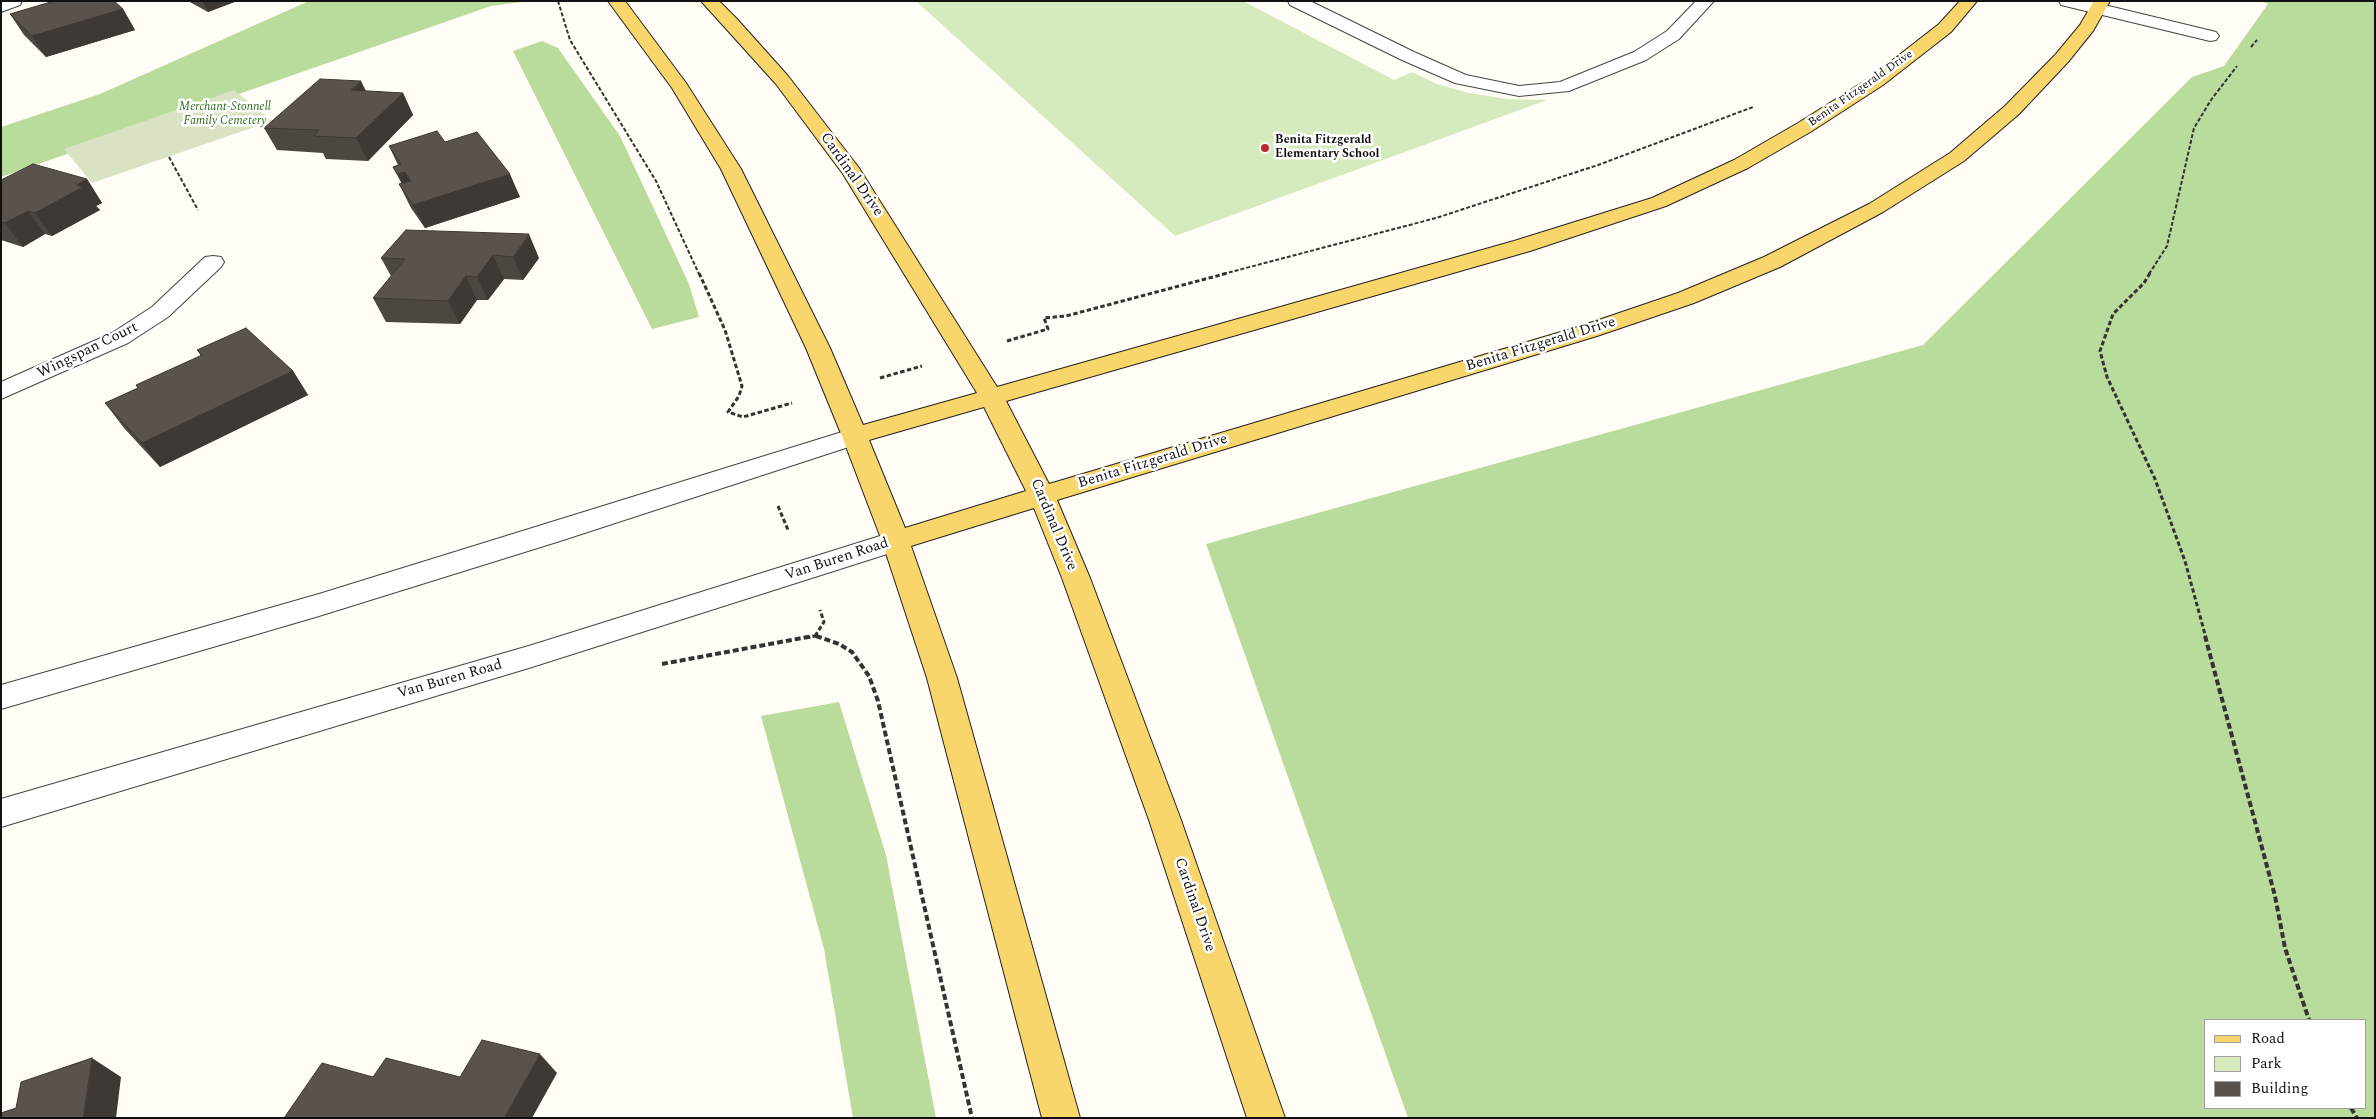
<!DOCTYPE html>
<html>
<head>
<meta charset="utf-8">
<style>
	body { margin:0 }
	#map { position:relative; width:2376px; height:1119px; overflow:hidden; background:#fffdf5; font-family:Spectral,serif }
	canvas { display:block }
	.frame { position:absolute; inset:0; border:2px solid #111; pointer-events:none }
	.legend { position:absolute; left:2204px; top:1019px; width:162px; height:90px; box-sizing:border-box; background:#fff; border:1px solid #a0a0a0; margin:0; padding:6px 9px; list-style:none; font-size:15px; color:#111 }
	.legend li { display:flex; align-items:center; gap:10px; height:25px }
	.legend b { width:25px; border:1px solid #a0a0a0 }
</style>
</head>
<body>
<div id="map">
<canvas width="2376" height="1119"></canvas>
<div class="frame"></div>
<ul class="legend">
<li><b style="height:6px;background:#f9d66b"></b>Road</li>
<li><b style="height:14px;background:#d5ebbd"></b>Park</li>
<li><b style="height:14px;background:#5a524d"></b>Building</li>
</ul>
</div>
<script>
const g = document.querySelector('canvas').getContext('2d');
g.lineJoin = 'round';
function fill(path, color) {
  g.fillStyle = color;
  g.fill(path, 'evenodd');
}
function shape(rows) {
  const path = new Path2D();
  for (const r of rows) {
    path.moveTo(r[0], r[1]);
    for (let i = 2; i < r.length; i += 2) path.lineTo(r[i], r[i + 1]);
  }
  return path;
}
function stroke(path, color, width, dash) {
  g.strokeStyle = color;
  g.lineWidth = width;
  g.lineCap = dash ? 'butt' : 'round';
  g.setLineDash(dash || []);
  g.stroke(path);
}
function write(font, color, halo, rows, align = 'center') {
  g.font = font + ' Spectral,serif';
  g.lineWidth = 5;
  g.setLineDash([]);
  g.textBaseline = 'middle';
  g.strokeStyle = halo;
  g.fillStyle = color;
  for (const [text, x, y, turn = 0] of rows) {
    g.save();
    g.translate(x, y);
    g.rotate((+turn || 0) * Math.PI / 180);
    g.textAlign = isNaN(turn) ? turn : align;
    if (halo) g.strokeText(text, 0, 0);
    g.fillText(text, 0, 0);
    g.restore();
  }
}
const green = shape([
	[921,1,1243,1,1394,80,1412,72,1437,84,1469,93,1507,99,1547,100,1175,236,917,2]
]);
const forest = shape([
	[309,1,530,1,491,6,1,177,1,127,100,94],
	[2261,1,2375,1,2375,1118,1408,1118,1206,544,1923,345,2192,77,2224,66,2268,4],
	[2205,1020,2365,1020,2365,1108,2205,1108],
	[542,41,558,48,620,136,689,284,699,317,652,329,513,51],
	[839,702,886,855,936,1118,853,1118,824,949,761,716]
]);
const cemetery = shape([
	[234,90,272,121,92,183,64,149]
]);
const pathFar2 = shape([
	[558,1,570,40,656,181,699,274],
	[2251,47,2257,40],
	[169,157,198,210],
	[1223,274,1436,218,1598,165,1753,107],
	[2149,274,2167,246,2194,128,2211,100,2237,66]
]);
const pathFar1 = shape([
	[699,273,725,330,742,386,739,396,728,412,743,417,792,403],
	[2150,273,2144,283,2113,314,2100,351,2107,377,2155,479,2185,561,2206,638],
	[1007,341,1048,329,1044,318,1066,316,1228,273],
	[880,378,922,366],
	[778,506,788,530],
	[815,636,824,622,820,610],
	[806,638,815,636,820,638]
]);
const path = shape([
	[816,636,839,644,852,652,869,676,878,701,972,1118],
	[2205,636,2275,896,2285,948,2309,1020],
	[662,664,813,636],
	[2351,1108,2357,1118]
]);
const minor = shape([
	[1,1,22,1,20,5,1,12,1,1],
	[1288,1,1310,1,1414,52,1466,75,1519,86,1560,82,1634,52,1667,31,1696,1,1714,1,1679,39,1646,60,1569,91,1519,96,1455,83,1402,60,1290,5,1288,1],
	[2059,1,2088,1,2216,32,2219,36,2216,40,2210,41,2061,5,2059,1],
	[213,256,221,257,224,262,221,267,168,317,128,343,1,399,1,382,112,333,152,307,205,257,213,256],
	[855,428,864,430,868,436,864,442,560,541,319,616,1,709,1,685,319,594,855,428],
	[896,531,906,534,910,541,906,548,532,667,1,827,1,799,532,645,896,531]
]);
const major = shape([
	[608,1,625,1,686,83,741,169,830,348,863,425,977,393,843,174,776,84,701,1,719,1,737,19,788,76,859,168,997,387,1514,241,1652,198,1734,160,1798,123,1871,77,1939,24,1960,1,1977,1,1951,32,1883,85,1812,131,1748,168,1666,206,1530,251,1006,401,1049,484,1581,326,1678,293,1764,257,1869,204,1950,153,2005,106,2056,54,2080,25,2094,1,2110,1,2093,31,2068,62,2019,114,1964,161,1883,212,1780,267,1694,303,1597,336,1057,500,1090,578,1181,820,1285,1118,1247,1118,1149,820,1062,578,1034,508,911,546,957,678,1080,1118,1042,1118,927,678,882,541,842,436,806,348,721,169,672,88,608,1],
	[984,407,1026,491,905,528,869,440,984,407]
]);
const wall = shape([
	[188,1,237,1,208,12],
	[123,9,135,30,46,57,24,35,10,14],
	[366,91,403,93,413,115,368,161,326,159,323,153,277,150,264,128],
	[445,142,520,197,425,228,411,208,399,184,402,184,393,167,398,165,389,146],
	[87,179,102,203,96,206,100,210,52,236,45,234,23,247,1,240,1,180],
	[406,230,539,258,523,280,504,279,488,300,477,300,460,324,386,322,373,298,391,276,381,258],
	[197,350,293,371,308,395,160,467,124,428,105,403,138,388,201,356]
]);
const shadedWall = shape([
	[202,1,237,1,208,12],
	[123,9,135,30,46,57,32,36],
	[361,81,372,103,351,90],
	[403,93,413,115,368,161,356,138],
	[405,172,416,195,409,197,397,174],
	[510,174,520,197,425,228,413,205],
	[87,179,102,203,96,206,100,210,52,236,35,213,77,185],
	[28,211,45,234,23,247,5,223],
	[529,234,539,258,523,280,513,257],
	[493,255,504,279,488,300,477,277],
	[466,276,477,300,460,324,448,301],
	[293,371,308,395,160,467,142,443],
	[540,1054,557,1073,532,1118,504,1118],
	[92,1058,121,1077,116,1118,83,1118]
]);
const building = shape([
	[54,1,114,1,123,9,32,36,10,14,54,1],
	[320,79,361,81,351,90,403,93,356,138,314,136,319,130,264,128,320,79],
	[437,131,445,142,477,132,510,174,413,205,399,184,411,181,405,172,397,174,393,167,401,164,389,146,437,131],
	[33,164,87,179,77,185,83,187,35,213,28,211,5,223,1,222,1,180,33,164],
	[406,230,529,234,513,257,493,255,477,277,466,276,448,301,373,298,405,259,381,258,406,230],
	[246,328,293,371,142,443,105,403,138,388,136,385,202,355,197,350,246,328],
	[482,1040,540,1054,504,1118,284,1118,322,1063,373,1077,386,1058,460,1077,482,1040],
	[92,1058,83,1118,1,1118,1,1113,16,1108,21,1082,92,1058]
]);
const markers = [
	[1265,148,5,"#c4262e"]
];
const farStreetnames = [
	["Benita Fitzgerald Drive",1861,89,-35]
];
const farParknames = [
	["Merchant-Stonnell",225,108],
	["Family Cemetery",225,122]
];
const farPoinames = [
	["Benita Fitzgerald",1275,141],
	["Elementary School",1275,155]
];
const streetNames = [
	["Cardinal Drive",851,175,55],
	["Benita Fitzgerald Drive",1541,345,-17],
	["Wingspan Court",88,351,-26],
	["Benita Fitzgerald Drive",1153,462,-17],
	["Cardinal Drive",1053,525,67],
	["Van Buren Road",837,560,-18],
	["Van Buren Road",450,680,-16],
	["Cardinal Drive",1194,905,71]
];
fill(green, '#d5ebbd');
fill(forest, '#b9dc9c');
fill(cemetery, '#d9e3c4');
stroke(minor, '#444', 2);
stroke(major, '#222', 2);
stroke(pathFar2, '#333', 2, [4, 2]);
stroke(pathFar1, '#333', 3, [4.5, 2.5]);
stroke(path, '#333', 4, [6, 3]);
fill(minor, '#fff');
fill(major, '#f9d66b');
fill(wall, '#4d4742');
fill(shadedWall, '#3f3936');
fill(building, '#5a524d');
stroke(building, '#3f3936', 1);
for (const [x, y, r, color] of markers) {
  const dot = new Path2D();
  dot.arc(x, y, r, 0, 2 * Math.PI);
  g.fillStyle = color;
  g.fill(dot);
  stroke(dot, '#fff', 2);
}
write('12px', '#111', '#fff', farStreetnames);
write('italic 12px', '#2f6b1f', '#fff', farParknames);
write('bold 12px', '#111', '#fff', farPoinames, 'left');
write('15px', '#111', '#fff', streetNames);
</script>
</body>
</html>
